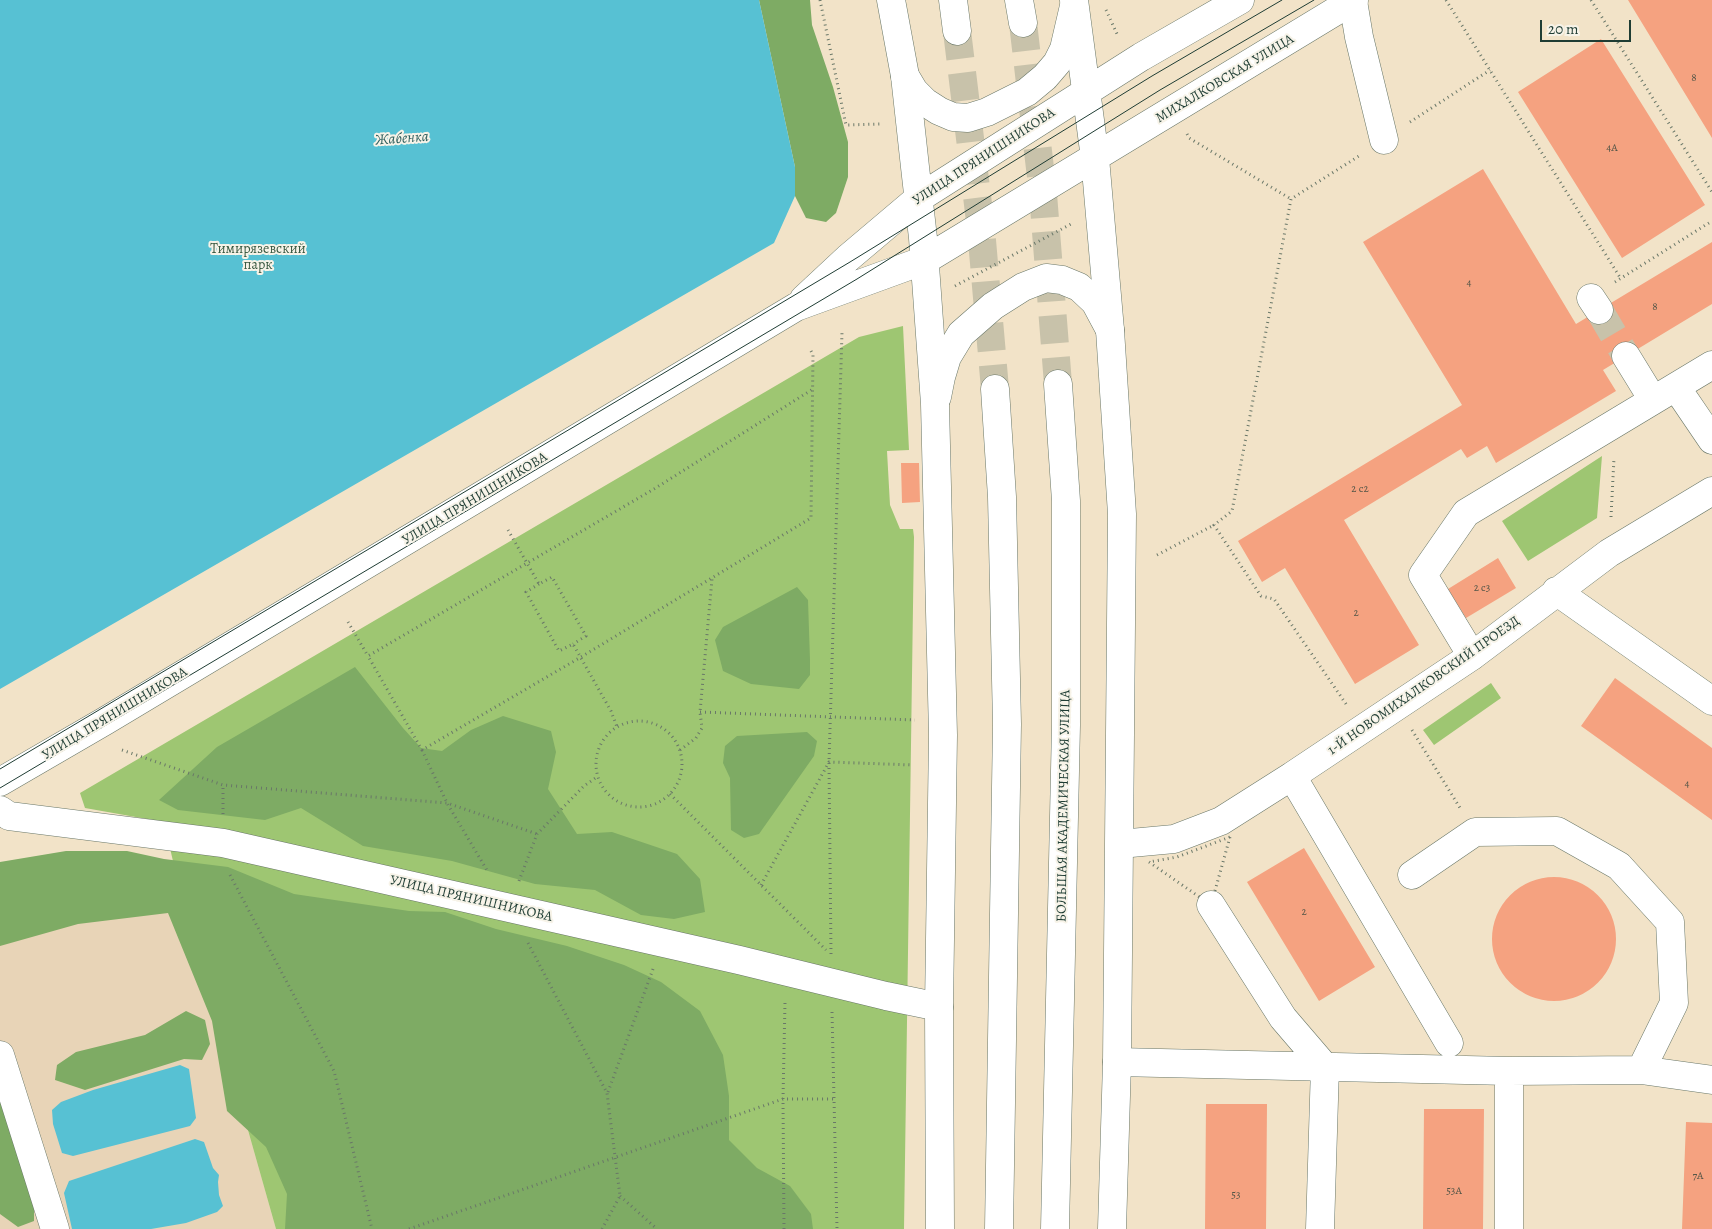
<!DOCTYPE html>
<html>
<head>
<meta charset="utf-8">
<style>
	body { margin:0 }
	#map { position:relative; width:1712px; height:1229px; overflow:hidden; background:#f2e3c8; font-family:Alegreya,serif }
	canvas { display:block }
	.scale { position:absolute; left:1540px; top:20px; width:91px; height:22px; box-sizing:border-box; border:2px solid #1f3d34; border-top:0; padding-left:6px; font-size:15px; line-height:18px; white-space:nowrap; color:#1f3d34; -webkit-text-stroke:4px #f7f3e8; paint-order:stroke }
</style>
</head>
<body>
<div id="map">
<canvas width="1712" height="1229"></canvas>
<div class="scale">20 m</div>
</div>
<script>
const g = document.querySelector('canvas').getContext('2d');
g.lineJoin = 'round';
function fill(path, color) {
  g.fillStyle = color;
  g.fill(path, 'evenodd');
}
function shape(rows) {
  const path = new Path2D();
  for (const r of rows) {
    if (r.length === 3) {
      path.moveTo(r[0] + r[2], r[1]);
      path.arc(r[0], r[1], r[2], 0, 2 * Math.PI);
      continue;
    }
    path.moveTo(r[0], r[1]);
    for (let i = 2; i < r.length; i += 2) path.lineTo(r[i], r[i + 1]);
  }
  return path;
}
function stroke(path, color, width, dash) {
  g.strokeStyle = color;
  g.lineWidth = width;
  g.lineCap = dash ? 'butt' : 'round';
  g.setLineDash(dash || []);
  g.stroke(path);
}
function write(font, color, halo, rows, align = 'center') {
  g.font = font + ' Alegreya,serif';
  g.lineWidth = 4;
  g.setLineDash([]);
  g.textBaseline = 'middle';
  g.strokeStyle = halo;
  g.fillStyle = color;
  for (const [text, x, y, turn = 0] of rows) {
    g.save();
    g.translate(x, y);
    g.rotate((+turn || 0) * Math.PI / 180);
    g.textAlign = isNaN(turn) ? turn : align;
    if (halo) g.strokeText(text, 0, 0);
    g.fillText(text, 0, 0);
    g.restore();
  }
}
const built = shape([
	[0,862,178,883,276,1229,0,1229]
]);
const green = shape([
	[903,326,909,450,887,451,890,505,900,529,913,529,914,537,904,1229,276,1229,178,883,164,822,85,808,80,793,859,337],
	[1602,456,1597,518,1528,561,1502,521],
	[1491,683,1501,698,1434,745,1423,730]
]);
const forest = shape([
	[759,0,810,0,812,25,833,87,848,142,848,177,836,213,826,222,806,218,795,196,795,167],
	[797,587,808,600,810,660,810,675,799,689,751,684,723,671,715,640,723,627],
	[355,667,403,728,421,748,442,751,471,730,503,716,551,731,556,752,548,789,577,834,612,832,677,854,700,879,705,912,674,919,641,915,595,890,535,884,452,861,363,846,301,808,265,820,178,810,159,800,217,747],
	[807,732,817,741,814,756,759,834,744,838,731,830,730,778,723,763,725,746,737,736],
	[66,851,127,851,164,859,228,867,294,894,409,911,445,912,496,929,567,946,624,965,661,982,700,1011,723,1055,729,1096,729,1140,757,1168,790,1186,811,1214,813,1229,285,1229,287,1194,266,1147,227,1111,212,1021,168,913,78,924,0,946,0,862],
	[186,1011,205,1020,210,1044,202,1060,184,1059,85,1090,55,1080,57,1065,76,1052,145,1035],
	[0,1079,34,1194,34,1221,18,1227,0,1214]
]);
const water = shape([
	[0,0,759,0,795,167,795,196,774,243,0,689],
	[180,1065,189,1069,196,1118,190,1126,73,1156,62,1153,53,1124,52,1110,61,1102,93,1090],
	[195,1139,204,1142,213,1168,219,1175,218,1182,219,1195,223,1206,217,1212,186,1223,151,1229,72,1229,64,1193,69,1181]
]);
const building = shape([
	[1628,0,1712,0,1712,138],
	[1601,39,1705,205,1622,258,1518,92],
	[1483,169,1576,324,1712,242,1712,304,1603,370,1616,391,1496,463,1487,446,1467,458,1461,449,1344,520,1419,645,1355,684,1285,568,1262,582,1238,541,1462,405,1363,242],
	[901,463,919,463,920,502,902,503],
	[1498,558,1516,588,1466,618,1448,589],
	[1615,678,1712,748,1712,820,1581,726],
	[1304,848,1375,967,1319,1001,1247,882],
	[1554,939,62],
	[1206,1104,1267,1104,1266,1229,1205,1229],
	[1424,1109,1484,1109,1483,1229,1423,1229],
	[1686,1122,1712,1123,1712,1229,1682,1229]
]);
const minorTunnel = shape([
	[1599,310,1626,356]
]);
const majorTunnel = shape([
	[1023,23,1043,194,1058,384],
	[957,31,981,229,995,389]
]);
const path = shape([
	[820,0,846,125,880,124],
	[1446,0,1621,279],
	[1591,0,1712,192],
	[1106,10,1118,36],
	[1410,122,1490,70],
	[1187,134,1189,138,1291,199],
	[1615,282,1712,221],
	[955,286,1071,224],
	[811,351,813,355,811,518,581,657,422,750,368,656,654,489,813,389],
	[1611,517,1614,458],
	[508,530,539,584,552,577,586,636,573,644],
	[1157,555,1214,525],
	[539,584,526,592,559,651,573,644,611,711,617,727],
	[348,622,368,656],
	[1346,704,1274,599,1261,596,1214,525,1232,511,1291,199,1359,156],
	[700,712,915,720],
	[639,764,43],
	[1412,730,1460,808],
	[122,750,223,785,447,803,537,834],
	[422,750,447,803,488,872],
	[680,750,696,738,702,728,700,712,712,579],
	[670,794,826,950],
	[223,814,223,785],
	[1230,837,1211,905,1149,862,1177,857,1230,837],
	[230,875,334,1071,372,1229],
	[519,881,537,834,584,786,597,777],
	[761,885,829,762,913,765],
	[528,943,607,1093,620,1196,602,1229],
	[831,954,829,762,842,332],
	[832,1012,837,1229],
	[608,1092,653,969],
	[620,1196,657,1229],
	[409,1229,783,1099,834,1099],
	[784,1229,783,1099,785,1002]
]);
const minor = shape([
	[1353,1,1359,37,1384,140],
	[905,76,914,91,925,102,939,111,953,117,968,118,987,112,1027,92,1045,77,1057,63,1064,49,1074,6],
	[1591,298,1599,310],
	[1626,356,1653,400],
	[1676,387,1712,440],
	[937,397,941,377,947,357,961,334,993,306,1023,287,1046,278,1062,280,1079,287,1095,302,1110,330],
	[1556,591,1712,701],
	[1472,656,1423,575,1466,513,1712,365],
	[1292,776,1449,1043],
	[0,810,9,816,223,843,739,960,886,996,939,1007],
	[1120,844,1174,839,1221,821,1292,776,1472,656,1609,553,1712,491],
	[1211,905,1283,1018,1325,1067,1320,1229],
	[0,1055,55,1229],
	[1117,1062,1509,1071,1641,1070,1674,1003,1670,922,1619,866,1557,831,1475,832,1412,875],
	[1641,1070,1712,1080],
	[1509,1229,1509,1071]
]);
const major = shape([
	[891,0,905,76,915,167,923,238,935,404,943,735,939,1007,940,1229],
	[953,0,957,31],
	[1019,0,1023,23],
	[1074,0,1095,158,1110,330,1122,514,1117,1062,1112,1229],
	[804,299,848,258,919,198,1141,57,1240,0],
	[995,389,1002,497,1007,724,999,1229],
	[0,782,105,721,796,307,925,260,1354,0],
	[1055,1229,1066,725,1066,501,1058,384]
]);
const tram = shape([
	[0,769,850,262,1152,76,1282,0],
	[0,788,857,279,1160,90,1314,0]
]);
const numberNames = [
	["8",1694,78],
	["4А",1612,148],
	["4",1469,283],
	["8",1655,307],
	["2 с2",1360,489],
	["2 c3",1482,588],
	["2",1356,613],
	["4",1687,784],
	["2",1304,912],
	["7А",1698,1176],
	["53А",1454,1191],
	["53",1236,1195]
];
const streetNames = [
	["МИХАЛКОВСКАЯ УЛИЦА",1225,79,-31],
	["УЛИЦА ПРЯНИШНИКОВА",984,157,-33],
	["УЛИЦА ПРЯНИШНИКОВА",475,499,-31],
	["1-Й НОВОМИХАЛКОВСКИЙ ПРОЕЗД",1424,686,-35],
	["УЛИЦА ПРЯНИШНИКОВА",115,714,-31],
	["БОЛЬШАЯ АКАДЕМИЧЕСКАЯ УЛИЦА",1064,806,-89],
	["УЛИЦА ПРЯНИШНИКОВА",471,899,13]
];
const parkNames = [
	["Тимирязевский",258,250],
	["парк",258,266]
];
const waterNames = [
	["Жабенка",402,139,-4]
];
fill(built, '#e8d4b7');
fill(green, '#9ec672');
fill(forest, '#7eab64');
fill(water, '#57c1d3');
fill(building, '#f5a280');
stroke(minorTunnel, '#c8c2aa', 28, [28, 14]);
stroke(majorTunnel, '#c8c2aa', 28, [28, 14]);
stroke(minor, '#697768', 29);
stroke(major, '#697768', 29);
stroke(path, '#697768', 3, [1, 4]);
stroke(minor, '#fff', 28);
stroke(major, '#fff', 28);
stroke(tram, '#1f3d34', 1);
write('11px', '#545647', null, numberNames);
write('14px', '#1f3d34', '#f7f3e8', streetNames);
write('14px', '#385840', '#f7f3e8', parkNames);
write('italic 15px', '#2d5e5c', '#f7f3e8', waterNames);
</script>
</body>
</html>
